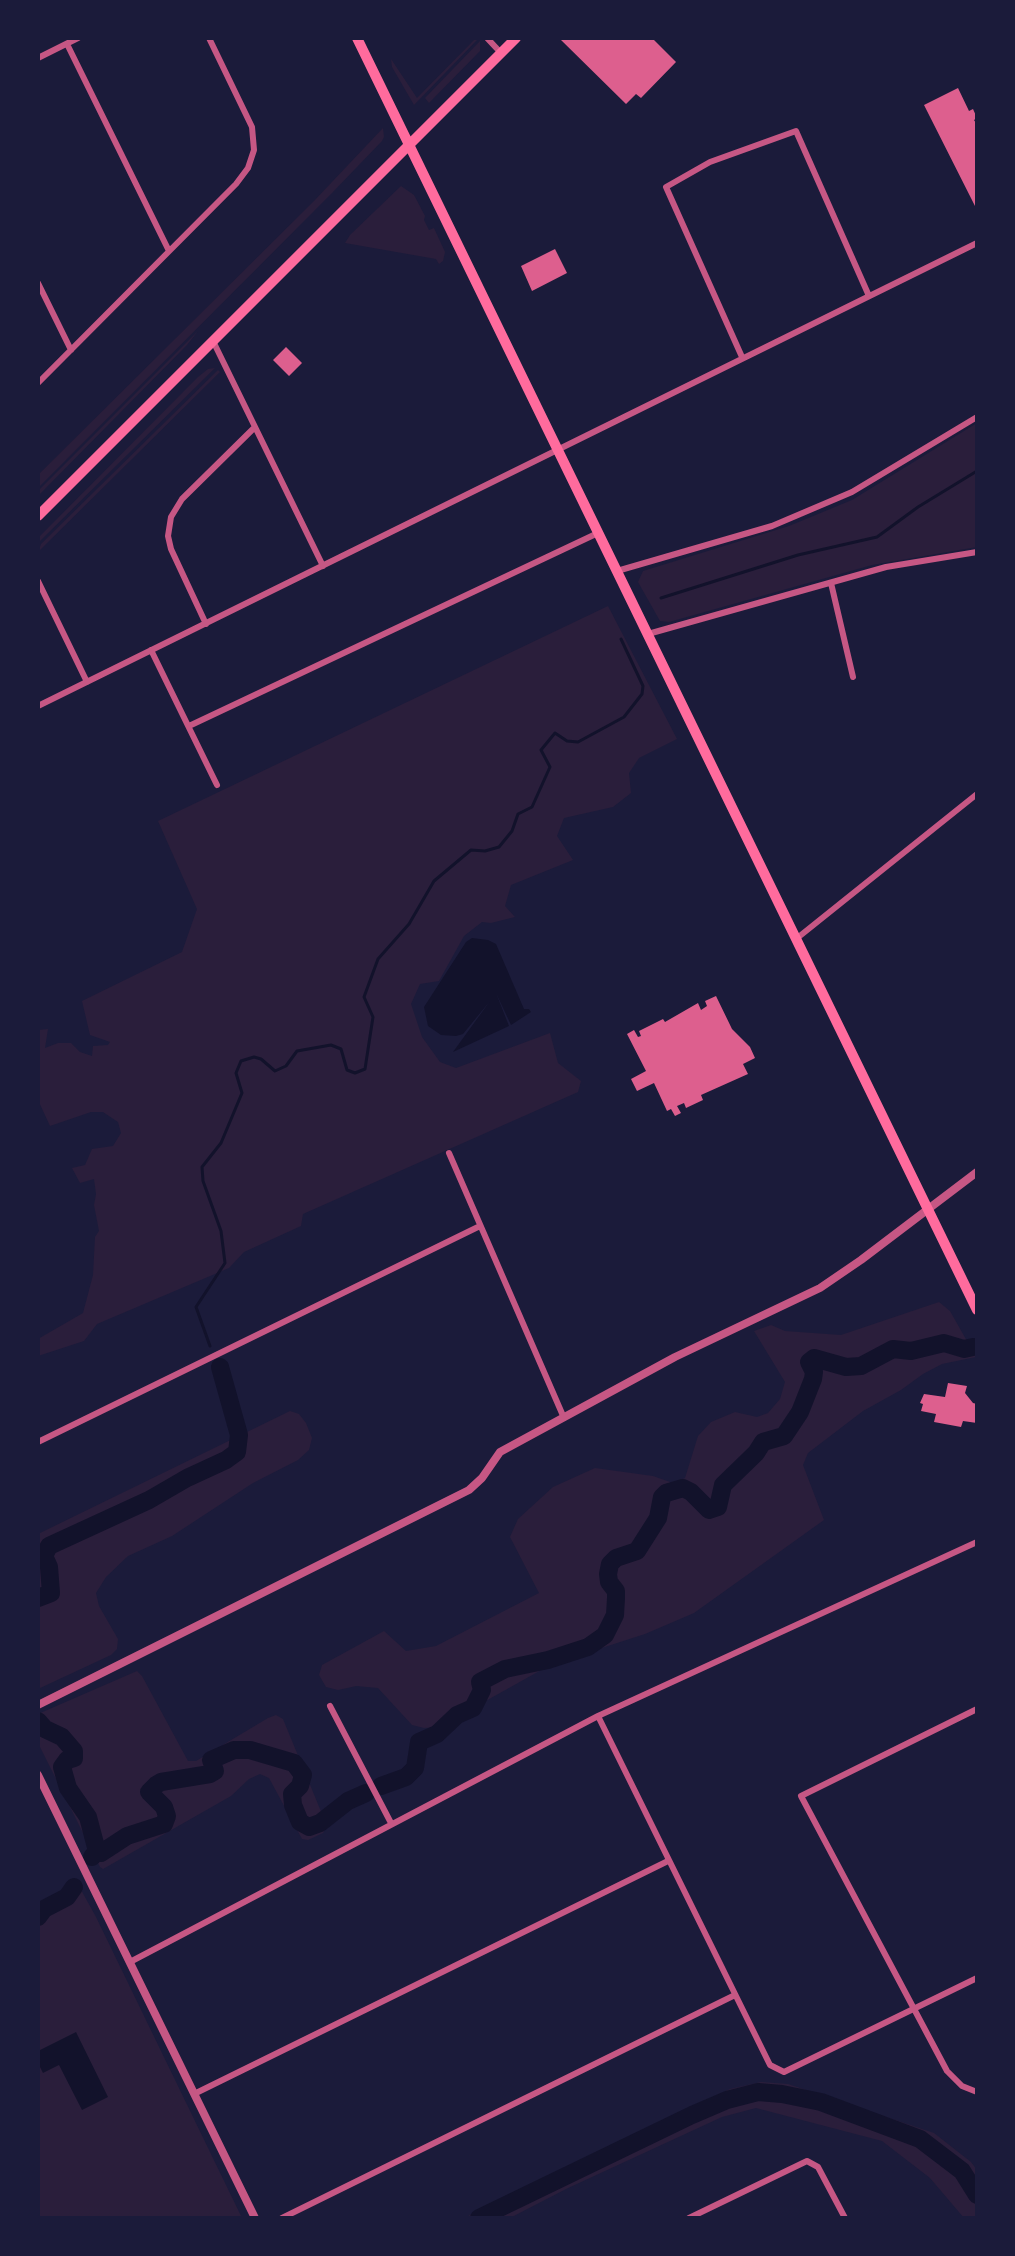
<!DOCTYPE html>
<html>
<head>
<meta charset="utf-8">
<style>
	body { margin:0 }
	#map { position:relative; width:1015px; height:2256px; overflow:hidden; background:#1b1b3a; font-family:"Golos Text",sans-serif }
	canvas { display:block }
	.frame { position:absolute; inset:0; border:40px solid #1b1b3a; pointer-events:none }
</style>
</head>
<body>
<div id="map">
<canvas width="1015" height="2256"></canvas>
<div class="frame"></div>
</div>
<script>
const g = document.querySelector('canvas').getContext('2d');
g.lineJoin = 'round';
function fill(path, color) {
  g.fillStyle = color;
  g.fill(path, 'evenodd');
}
function shape(rows) {
  const path = new Path2D();
  for (const r of rows) {
    path.moveTo(r[0], r[1]);
    for (let i = 2; i < r.length; i += 2) path.lineTo(r[i], r[i + 1]);
  }
  return path;
}
function stroke(path, color, width, dash) {
  g.strokeStyle = color;
  g.lineWidth = width;
  g.lineCap = dash ? 'butt' : 'round';
  g.setLineDash(dash || []);
  g.stroke(path);
}
const green = shape([
	[476,38,478,39,414,105,392,67,391,59,417,98],
	[480,41,480,51,429,103,425,98],
	[383,128,384,137,382,141,332,193,38,488,38,475,314,201],
	[401,186,414,195,425,216,424,220,429,230,434,228,445,252,443,261,439,264,436,259,345,243,350,235],
	[198,331,187,345,38,496,38,491],
	[215,368,39,542,38,544,38,538,198,377,208,369],
	[218,370,220,372,38,552,41,544],
	[977,423,977,547,872,565,669,622,660,621,638,582,643,571,789,526,852,500],
	[608,606,677,739,639,758,629,773,631,793,613,807,564,818,557,836,573,860,511,885,505,906,515,917,491,923,482,922,464,936,439,981,420,984,411,1004,422,1037,440,1062,456,1068,550,1033,558,1063,581,1081,578,1092,303,1214,301,1226,244,1252,229,1268,97,1324,84,1341,38,1356,38,1339,83,1313,93,1275,95,1237,99,1231,94,1205,96,1194,94,1179,80,1183,72,1168,85,1165,92,1149,113,1146,121,1133,118,1122,103,1112,91,1112,50,1126,38,1100,38,1030,48,1029,45,1048,58,1043,71,1043,80,1052,92,1056,93,1046,108,1045,110,1042,90,1035,82,1001,182,952,197,909,158,821],
	[939,1302,950,1311,976,1357,942,1364,923,1374,901,1390,863,1411,808,1453,803,1465,824,1520,694,1613,645,1634,552,1664,439,1727,424,1728,412,1725,378,1688,356,1686,338,1690,326,1687,319,1675,322,1665,384,1631,406,1651,436,1646,539,1593,510,1537,518,1519,553,1487,595,1468,653,1476,673,1483,685,1478,698,1436,711,1422,735,1412,757,1417,768,1413,780,1399,785,1382,754,1331,771,1325,785,1331,841,1335],
	[290,1411,299,1414,306,1423,312,1438,309,1450,298,1460,253,1483,172,1536,128,1556,106,1577,96,1593,99,1606,118,1639,117,1649,111,1655,38,1689,38,1534],
	[137,1671,142,1676,188,1761,196,1761,268,1718,276,1715,283,1719,327,1826,323,1833,308,1840,302,1839,269,1778,260,1774,249,1779,231,1796,103,1869,100,1867,38,1743,38,1714],
	[80,1888,96,1917,242,2218,38,2218,38,1904],
	[761,2082,788,2084,934,2133,971,2162,977,2170,977,2218,964,2218,930,2178,882,2141,756,2108,722,2117,566,2189,510,2218,464,2218,730,2089]
]);
const water = shape([
	[472,938,488,940,496,944,524,1009,529,1009,531,1012,511,1025,496,993,509,1026,453,1052,490,1001,463,1034,456,1036,441,1035,428,1026,424,1007,466,942],
	[76,2032,108,2097,82,2110,59,2065,43,2073,38,2063,38,2051]
]);
const stream = shape([
	[661,598,798,555,877,537,918,507,977,471],
	[210,1346,196,1307,225,1263,221,1231,203,1181,202,1167,221,1143,242,1093,236,1073,241,1061,254,1057,261,1059,275,1071,286,1066,297,1051,331,1045,341,1049,347,1070,355,1073,365,1069,373,1017,364,997,378,959,409,924,434,881,471,850,485,851,499,847,512,831,518,814,532,807,550,767,541,750,555,733,567,741,578,742,624,717,642,694,643,686,621,639]
]);
const river = shape([
	[38,1598,51,1593,49,1567,44,1556,49,1546,149,1500,187,1478,226,1460,237,1452,239,1435,220,1367],
	[38,1721,45,1729,62,1737,74,1751,74,1758,67,1760,62,1767,68,1788,88,1817,97,1851,92,1857],
	[381,1786,406,1777,415,1768,419,1742,437,1734,457,1715,473,1708,482,1690,480,1682,505,1669,548,1660,588,1647,605,1635,615,1615,616,1598,616,1591,609,1582,608,1574,610,1564,616,1558,637,1551,658,1518,662,1497,666,1493,683,1488,691,1492,709,1510,718,1507,723,1485,756,1453,763,1442,784,1436,800,1412,813,1379,814,1372,809,1362,814,1358,846,1367,861,1366,893,1349,911,1351,944,1343,964,1349,973,1347],
	[97,1851,101,1853,127,1836,164,1824,167,1816,164,1807,149,1792,156,1785,161,1782,210,1774,215,1771,211,1760,234,1750,250,1750,294,1763,303,1775,300,1786,292,1794,293,1805,300,1822,309,1827,320,1823,348,1801,366,1793],
	[38,1917,44,1909,67,1897,74,1887],
	[479,2218,692,2115,727,2100,758,2092,782,2094,821,2102,920,2139,962,2171,977,2195]
]);
const building = shape([
	[564,38,652,38,676,62,641,98,636,94,626,104,561,40],
	[958,88,969,111,973,109,977,118,974,120,977,125,977,210,924,105],
	[555,249,567,273,532,291,521,266],
	[286,347,302,363,289,376,273,360],
	[716,996,732,1029,750,1047,755,1058,743,1064,748,1074,701,1095,703,1100,686,1108,684,1103,677,1106,681,1113,675,1116,671,1109,667,1111,654,1083,637,1091,631,1079,646,1071,627,1034,634,1030,638,1037,641,1036,639,1031,663,1019,665,1022,698,1003,701,1010,707,1006,705,1001],
	[948,1383,967,1386,965,1393,973,1403,977,1404,977,1423,963,1421,961,1427,934,1422,936,1414,921,1411,923,1404,920,1403,924,1394,945,1397]
]);
const minor = shape([
	[487,38,501,53],
	[67,44,169,251],
	[38,58,78,38],
	[38,283,71,350],
	[213,341,323,566],
	[742,357,666,187,710,162,796,131,869,296],
	[38,383,236,184,248,168,254,150,252,127,209,38],
	[617,571,772,526,852,492,977,417],
	[38,581,87,682],
	[831,583,853,677],
	[206,624,171,549,168,536,171,517,182,499,255,427],
	[648,634,886,567,977,552],
	[151,650,217,785],
	[38,706,977,243],
	[189,726,598,533],
	[796,939,977,794],
	[449,1153,564,1418],
	[38,1442,480,1226],
	[330,1706,391,1823],
	[977,1709,801,1796,947,2071,962,2086,977,2092],
	[598,1716,770,2065,784,2072,977,1978],
	[130,1962,598,1716,977,1542],
	[194,2094,668,1861],
	[282,2218,735,1995],
	[689,2218,807,2161,818,2167,845,2218]
]);
const tertiary = shape([
	[38,1705,469,1490,482,1478,500,1452,675,1357,820,1288,861,1260,977,1172],
	[38,1775,255,2218]
]);
const primary = shape([
	[357,38,977,1310],
	[38,516,516,38]
]);
fill(green, '#2a1e3b');
fill(water, '#12122b');
stroke(stream, '#12122b', 3);
stroke(river, '#12122b', 18);
fill(building, '#dd5f8e');
stroke(minor, '#c65784', 6);
stroke(tertiary, '#c65784', 8);
stroke(primary, '#ff6b9d', 10);
</script>
</body>
</html>
